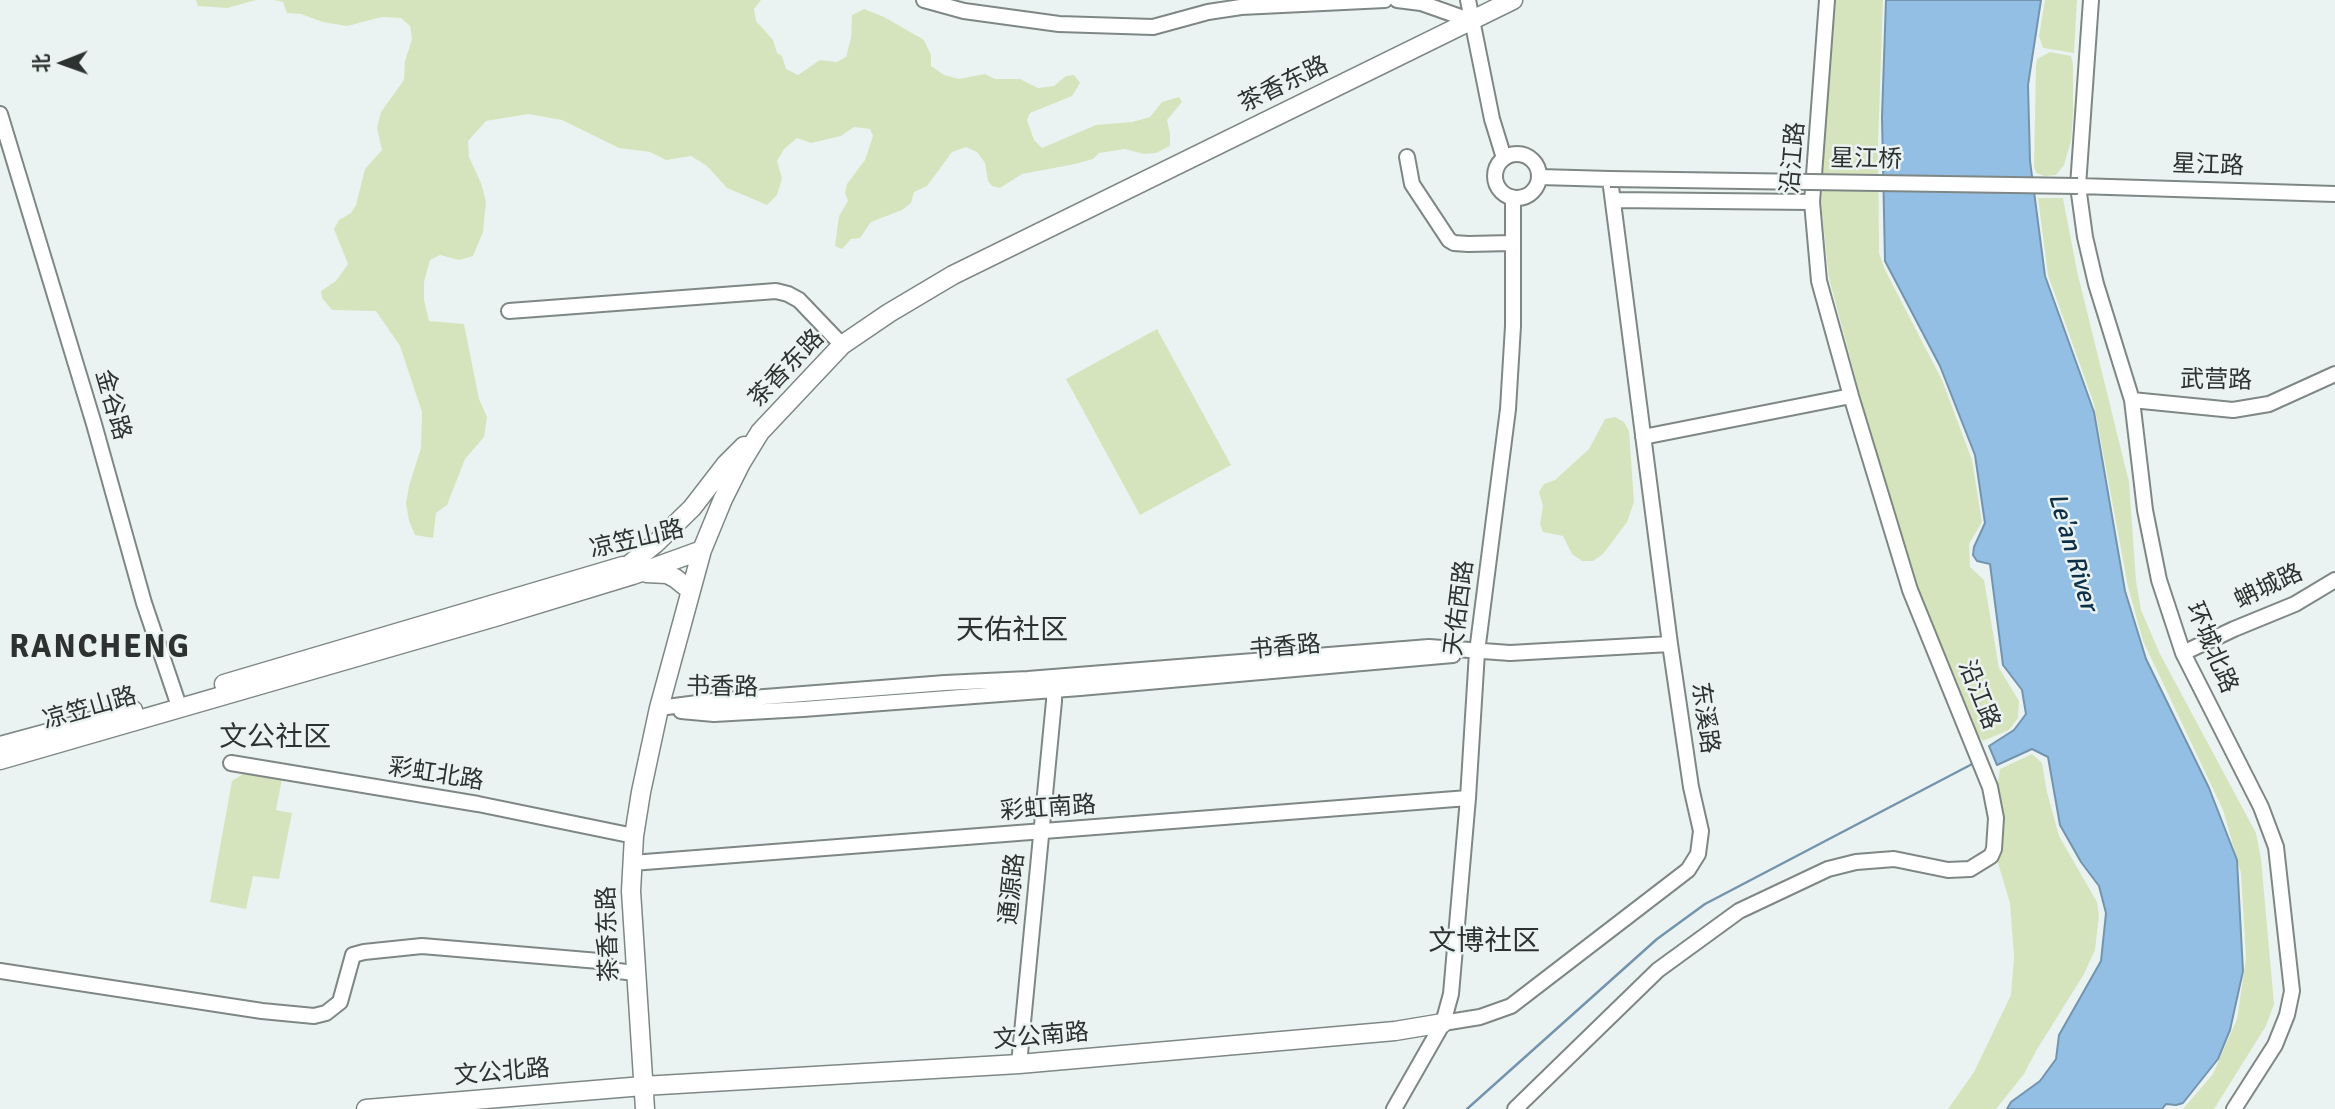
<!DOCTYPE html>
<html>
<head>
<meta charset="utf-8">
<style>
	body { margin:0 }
	#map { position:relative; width:2335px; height:1109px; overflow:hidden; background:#eaf3f1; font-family:Signika,"Noto Sans SC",sans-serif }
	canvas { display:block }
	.north { position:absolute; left:28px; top:28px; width:70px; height:70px; -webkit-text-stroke:5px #eaf3f1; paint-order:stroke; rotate:269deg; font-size:19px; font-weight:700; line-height:28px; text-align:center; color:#2d3130 }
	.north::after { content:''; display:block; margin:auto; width:24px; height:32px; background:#2d3130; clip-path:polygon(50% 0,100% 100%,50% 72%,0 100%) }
</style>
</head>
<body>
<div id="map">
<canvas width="2335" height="1109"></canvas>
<div class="north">北</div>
</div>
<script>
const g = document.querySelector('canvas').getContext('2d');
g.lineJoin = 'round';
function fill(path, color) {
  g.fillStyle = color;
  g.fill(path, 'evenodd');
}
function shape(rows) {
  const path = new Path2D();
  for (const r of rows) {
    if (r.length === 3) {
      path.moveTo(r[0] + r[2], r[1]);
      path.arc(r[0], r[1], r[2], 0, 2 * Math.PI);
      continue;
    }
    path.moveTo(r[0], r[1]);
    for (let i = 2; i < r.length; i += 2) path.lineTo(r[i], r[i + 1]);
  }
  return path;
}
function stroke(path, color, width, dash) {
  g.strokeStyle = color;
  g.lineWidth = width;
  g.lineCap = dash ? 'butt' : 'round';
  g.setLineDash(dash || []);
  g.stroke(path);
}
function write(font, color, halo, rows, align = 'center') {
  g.font = font + ' Signika,"Noto Sans SC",sans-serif';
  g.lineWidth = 5;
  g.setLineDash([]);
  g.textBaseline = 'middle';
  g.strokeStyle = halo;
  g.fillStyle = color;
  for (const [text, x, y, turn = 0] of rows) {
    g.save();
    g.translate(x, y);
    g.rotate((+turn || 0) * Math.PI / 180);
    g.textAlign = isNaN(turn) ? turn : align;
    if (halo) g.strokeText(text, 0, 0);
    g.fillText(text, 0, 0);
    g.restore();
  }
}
const green = shape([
	[196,0,256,0,227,8,198,6],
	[274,0,761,0,754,9,756,21,773,40,777,53,782,56,786,69,798,75,820,60,837,62,846,57,851,38,852,15,864,9,884,17,924,40,931,55,931,66,944,75,959,79,985,74,995,79,1020,79,1038,88,1054,86,1066,76,1074,75,1080,83,1072,96,1030,113,1027,120,1034,140,1042,148,1096,125,1132,122,1150,117,1162,102,1179,97,1182,102,1167,120,1170,133,1170,146,1156,153,1144,154,1125,149,1099,153,1093,159,1075,164,1022,174,1000,188,992,186,988,181,985,163,977,152,966,147,952,152,927,186,914,192,911,203,902,210,871,222,860,238,851,239,842,249,835,246,839,216,848,201,845,193,847,184,865,160,873,136,870,129,854,127,841,136,811,143,797,138,784,149,777,161,782,178,777,195,767,205,727,188,707,166,691,156,666,160,650,152,619,148,562,120,528,114,486,121,468,141,469,157,481,183,486,202,483,232,473,256,459,260,440,255,430,260,424,282,424,300,429,321,464,324,479,399,487,417,484,437,465,459,447,505,436,513,433,538,415,535,409,521,406,503,409,486,421,448,422,412,400,346,376,311,332,310,322,298,321,291,336,281,348,264,334,229,339,220,351,213,356,205,365,169,382,150,377,128,381,112,404,80,405,61,412,39,410,26,401,18,382,17,347,26,323,22,301,14,287,13,283,2],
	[1833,0,1883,0,1878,144,1879,253,1885,270,1942,380,1972,460,1982,522,1969,544,1970,567,1984,580,1999,668,2019,701,2018,718,2009,730,1983,741,1977,734,1915,589,1884,485,1829,278,1821,204],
	[2045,0,2077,0,2074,53,2043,48,2039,36],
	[2050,52,2071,56,2073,64,2073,114,2071,141,2064,165,2056,175,2045,176,2036,173,2034,166,2036,65,2037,59],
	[2038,198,2063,198,2077,271,2129,482,2136,581,2141,610,2160,654,2256,833,2261,859,2274,1004,2266,1026,2214,1109,2183,1109,2213,1074,2237,1019,2246,959,2241,873,2223,810,2143,641,2128,587,2094,404,2048,275],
	[1157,329,1231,465,1140,515,1066,379],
	[1615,417,1624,422,1629,431,1634,502,1627,522,1603,554,1593,561,1582,561,1572,554,1563,536,1543,532,1540,524,1543,506,1539,492,1544,484,1555,480,1589,449,1605,419],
	[2032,754,2042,763,2047,792,2059,836,2097,902,2099,915,2095,950,2084,974,2036,1051,2024,1074,1996,1109,1948,1109,1974,1072,2011,995,2014,957,2010,903,1997,860,2004,839,1997,789,2000,769],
	[243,774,282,779,276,810,292,813,279,879,253,876,246,909,210,902,232,781]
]);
const water = shape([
	[1886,0,2041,0,2028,85,2030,161,2045,276,2094,412,2125,591,2146,659,2209,788,2237,860,2243,971,2230,1030,2218,1059,2183,1103,2176,1105,2166,1104,2162,1109,2007,1109,2011,1102,2040,1081,2056,1059,2059,1035,2101,961,2106,913,2099,886,2081,862,2060,825,2048,757,2032,749,1997,765,1989,746,2014,730,2026,714,2022,690,2003,665,1990,564,1977,561,1973,555,1974,547,1985,523,1975,455,1940,366,1885,261,1882,117,1886,0]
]);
const stream = shape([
	[1467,1109,1657,939,1705,904,1976,762]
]);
const minor = shape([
	[924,0,964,11,1059,24,1153,27,1208,12,1241,7,1385,0],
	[1397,0,1421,3,1472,21],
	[1468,0,1492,119,1504,158],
	[2091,0,2078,186,2085,237,2096,284,2132,400,2145,510,2159,580,2183,653,2261,807,2276,847,2292,991,2287,1015,2275,1045,2234,1109],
	[0,114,94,424,144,603,180,709],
	[1517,176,22],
	[1407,157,1412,184,1449,240,1454,243,1468,244,1512,243],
	[2078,186,2335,194],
	[1613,200,1812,202],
	[509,311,776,291,788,294,799,300,842,345],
	[2132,400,2233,410,2269,404,2335,374],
	[1643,437,1851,396],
	[2183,653,2234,629,2295,604,2335,580],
	[659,708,713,701,945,683,1028,679,1429,647,1510,653,1670,644],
	[681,711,714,714,803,709,1080,688,1453,655],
	[231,763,478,804,634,836],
	[632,863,1468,798],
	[0,971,262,1011,314,1016,326,1013,340,1002,353,955,364,952,422,946,599,961,618,971,635,973],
	[1443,1023,1480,1017,1511,1006,1688,870,1698,854,1701,831,1691,787,1670,644,1610,179,1540,177],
	[1019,1064,1054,701,1054,681],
	[1394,1109,1443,1023,1451,994,1468,798,1477,652,1508,409,1513,326,1513,198],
	[1515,1109,1658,970,1739,911,1828,869,1856,862,1894,859,1948,870,1970,869,1991,856,1994,849,1996,818,1990,787,1910,590,1851,396,1819,281,1812,202,1827,0]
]);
const major = shape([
	[630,564,656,543,692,508,726,464,744,446],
	[646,573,667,574,675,578,690,590],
	[224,684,623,566],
	[0,746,133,710],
	[0,760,495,617,633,575,702,550],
	[366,1109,643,1086,1019,1064,1395,1031,1443,1023],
	[645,1109,631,891,634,836,641,792,659,708,702,550,723,499,741,463,760,432,842,345,889,313,953,275,1513,0]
]);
const minorBridge = shape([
	[1610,179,2078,186]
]);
const streetNames = [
	["茶香东路",1284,85,-26],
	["沿江路",1794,158,-85],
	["星江桥",1866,160,1],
	["星江路",2208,166,2],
	["茶香东路",787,369,-46],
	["武营路",2216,381,1],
	["金谷路",112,405,74],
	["凉笠山路",637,540,-13],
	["蚺城路",2269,587,-25],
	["天佑西路",1460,608,-83],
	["书香路",1285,648,-5],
	["环城北路",2211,648,67],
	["书香路",722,688,1],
	["沿江路",1978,695,68],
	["凉笠山路",90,709,-16],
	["东溪路",1704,718,82],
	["彩虹北路",436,775,9],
	["彩虹南路",1048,809,-4],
	["通源路",1013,889,-84],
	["茶香东路",609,934,-92],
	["文公南路",1041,1037,-5],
	["文公北路",502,1073,-5]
];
const waterNames = [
	["Le'an River",2072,552,74]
];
const quarterNames = [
	["天佑社区",1012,632],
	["文公社区",275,739],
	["文博社区",1484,943]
];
const districtNames = [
	["RANCHENG",100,649]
];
fill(green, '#d6e4be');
fill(water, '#92bfe3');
stroke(water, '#7494ad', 2);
stroke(stream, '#7494ad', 2.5);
stroke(minor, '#7f8785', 18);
stroke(major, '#7f8785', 21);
stroke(minor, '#fff', 14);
stroke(major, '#fff', 18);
stroke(minorBridge, '#7f8785', 18, []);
stroke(minorBridge, '#fff', 14);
write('24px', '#2d3130', '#eaf3f1', streetNames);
write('italic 26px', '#0d3049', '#eaf3f1', waterNames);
write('28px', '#2d3130', '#eaf3f1', quarterNames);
g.letterSpacing = '2px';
write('bold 32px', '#2d3130', '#eaf3f1', districtNames);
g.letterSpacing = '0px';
</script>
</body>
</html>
